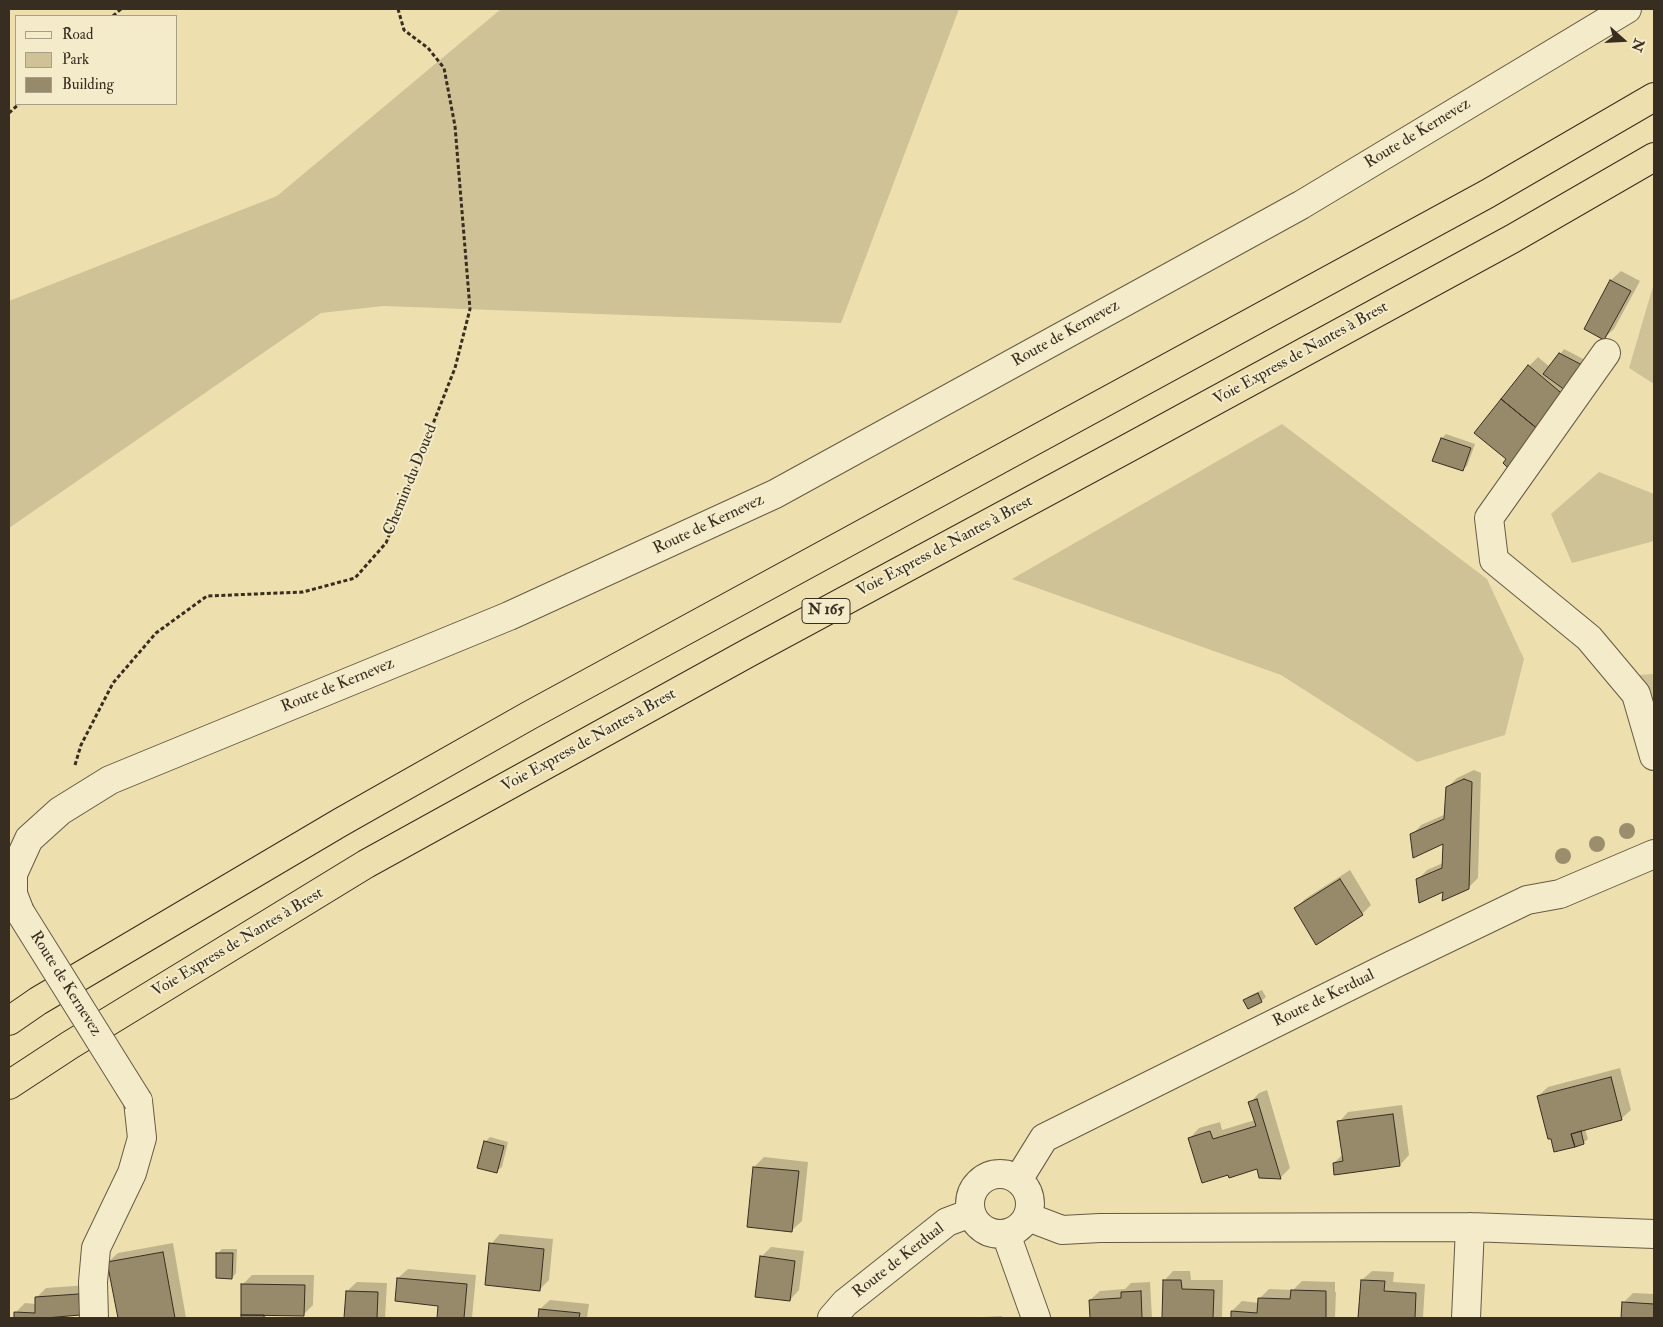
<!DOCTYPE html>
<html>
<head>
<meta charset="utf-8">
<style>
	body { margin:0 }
	#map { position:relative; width:1663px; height:1327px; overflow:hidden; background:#eee0ae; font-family:"IM FELL Double Pica",serif }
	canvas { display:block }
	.frame { position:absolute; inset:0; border:10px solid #372d20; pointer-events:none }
	.legend { position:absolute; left:15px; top:15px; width:162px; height:90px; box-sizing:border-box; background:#f4ebca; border:1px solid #a89f86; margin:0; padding:6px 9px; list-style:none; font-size:15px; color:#372d20 }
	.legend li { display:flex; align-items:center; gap:10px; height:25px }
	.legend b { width:25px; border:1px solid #a89f86 }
	.north { position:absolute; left:1598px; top:15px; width:50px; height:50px; -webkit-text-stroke:4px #f4ebca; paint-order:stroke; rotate:109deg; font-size:14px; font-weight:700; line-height:20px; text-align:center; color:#372d20 }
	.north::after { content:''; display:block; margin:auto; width:18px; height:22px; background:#372d20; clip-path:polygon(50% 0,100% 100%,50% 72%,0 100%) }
</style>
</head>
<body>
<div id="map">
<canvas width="1663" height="1327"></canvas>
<div class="frame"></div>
<ul class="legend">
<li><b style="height:6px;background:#f4ebca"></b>Road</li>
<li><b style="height:14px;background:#cfc296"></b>Park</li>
<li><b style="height:14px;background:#968a6a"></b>Building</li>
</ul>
<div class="north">N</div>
</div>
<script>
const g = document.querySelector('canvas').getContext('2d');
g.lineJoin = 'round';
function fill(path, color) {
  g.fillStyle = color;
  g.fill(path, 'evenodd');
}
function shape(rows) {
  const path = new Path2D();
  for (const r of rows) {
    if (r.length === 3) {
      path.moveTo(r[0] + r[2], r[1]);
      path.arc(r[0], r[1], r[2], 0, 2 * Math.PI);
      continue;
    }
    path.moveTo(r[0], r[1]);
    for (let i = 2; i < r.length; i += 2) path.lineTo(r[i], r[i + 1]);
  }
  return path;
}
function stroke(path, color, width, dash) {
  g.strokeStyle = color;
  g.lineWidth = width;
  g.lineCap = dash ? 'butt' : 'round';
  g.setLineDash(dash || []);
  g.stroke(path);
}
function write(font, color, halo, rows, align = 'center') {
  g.font = font + ' "IM FELL Double Pica",serif';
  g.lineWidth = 4;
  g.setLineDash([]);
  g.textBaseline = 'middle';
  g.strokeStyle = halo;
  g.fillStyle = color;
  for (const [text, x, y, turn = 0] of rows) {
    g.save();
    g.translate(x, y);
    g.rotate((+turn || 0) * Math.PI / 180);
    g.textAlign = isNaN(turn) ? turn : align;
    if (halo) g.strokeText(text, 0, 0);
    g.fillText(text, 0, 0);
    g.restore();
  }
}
const green = shape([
	[501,9,959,9,841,323,383,306,321,313,9,528,9,301,277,196],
	[1654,283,1654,384,1629,368],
	[1282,424,1487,579,1524,659,1505,735,1417,762,1281,675,1012,579],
	[1599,472,1654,494,1654,541,1572,563,1551,514],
	[1654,674,1654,706,1638,675]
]);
const shadow = shape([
	[1621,271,1640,281,1614,329,1604,338,1586,329,1611,280],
	[1564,349,1591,363,1508,459,1529,366,1538,357,1550,367],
	[1446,434,1475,444,1467,466,1462,470,1442,438],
	[1474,770,1481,773,1478,878,1468,888,1444,890,1418,880,1427,870,1443,863,1444,842,1412,835,1421,825,1446,814,1447,788,1457,778],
	[1350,870,1371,905,1362,914,1295,909,1305,899],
	[1262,990,1266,997,1261,1001,1245,1000,1249,996],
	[1620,1068,1631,1110,1621,1119,1585,1129,1588,1139,1583,1143,1538,1096,1548,1087],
	[1267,1090,1290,1168,1280,1178,1190,1138,1199,1128,1220,1122,1222,1130,1255,1120,1250,1103,1259,1093],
	[1402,1105,1409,1155,1400,1165,1334,1163,1343,1154,1339,1122,1348,1112],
	[490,1137,508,1142,502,1167,497,1171,485,1142],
	[764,1157,808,1162,802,1221,792,1230,748,1226,754,1167],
	[500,1234,553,1239,549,1280,540,1289,491,1244],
	[173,1243,186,1318,119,1318,108,1262,118,1253],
	[771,1247,804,1251,799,1290,790,1300,761,1257],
	[222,1249,237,1249,236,1273,232,1278,217,1254],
	[408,1269,476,1275,472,1318,437,1318,439,1316,440,1304,396,1300,398,1278],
	[1173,1271,1190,1271,1191,1280,1223,1280,1222,1318,1164,1318,1164,1281],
	[1372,1271,1394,1272,1393,1282,1425,1284,1423,1318,1360,1318,1362,1280],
	[252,1275,314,1275,313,1305,304,1314,268,1314,264,1318,242,1318,243,1284],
	[1302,1281,1335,1282,1335,1292,1336,1292,1335,1318,1232,1318,1232,1311,1242,1301,1259,1303,1260,1298,1269,1289,1293,1290],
	[357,1282,387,1283,385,1318,346,1318,347,1291],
	[1150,1282,1152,1318,1091,1318,1090,1300,1100,1291,1125,1289,1131,1283],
	[88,1285,89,1304,79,1314,55,1315,55,1318,15,1318,15,1313,25,1303,36,1304,36,1298,46,1288],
	[1633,1293,1654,1294,1654,1318,1622,1318,1623,1303],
	[550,1300,589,1304,587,1318,539,1318,540,1309],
	[1002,1316,1002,1318,963,1318]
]);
const building = shape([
	[1610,280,1631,291,1604,340,1584,329,1610,280],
	[1559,353,1588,368,1569,393,1543,374,1559,353],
	[1528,365,1566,397,1539,430,1501,399,1528,365],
	[1501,399,1539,430,1508,468,1503,463,1506,459,1474,433,1501,399],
	[1441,438,1471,448,1463,471,1432,461,1441,438],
	[1464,779,1472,782,1469,889,1442,901,1443,892,1419,903,1416,879,1442,868,1443,844,1413,858,1410,834,1444,819,1446,787,1464,779],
	[1340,879,1363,915,1316,945,1294,908,1340,879],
	[1258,993,1262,1002,1248,1009,1243,1000,1258,993],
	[1611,1077,1622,1120,1571,1134,1575,1147,1554,1152,1551,1139,1548,1139,1537,1096,1611,1077],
	[1257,1099,1281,1179,1259,1178,1257,1169,1229,1178,1228,1175,1202,1183,1188,1138,1210,1131,1213,1139,1256,1126,1248,1102,1257,1099],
	[1393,1114,1400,1166,1334,1175,1333,1163,1343,1161,1337,1121,1393,1114],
	[1581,1131,1584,1144,1575,1147,1571,1134,1581,1131],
	[484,1141,504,1146,497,1173,477,1168,484,1141],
	[753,1167,799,1171,792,1232,747,1227,753,1167],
	[489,1243,544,1249,540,1291,485,1285,489,1243],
	[163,1252,175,1318,118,1318,107,1262,163,1252],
	[216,1253,233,1253,232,1279,216,1278,216,1253],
	[760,1256,795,1261,790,1301,755,1297,760,1256],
	[397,1278,467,1284,464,1318,437,1318,438,1306,395,1301,397,1278],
	[1163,1280,1181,1280,1182,1289,1214,1290,1213,1318,1162,1318,1163,1280],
	[1361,1280,1385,1281,1384,1291,1416,1293,1415,1318,1358,1318,1361,1280],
	[241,1284,305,1285,304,1316,241,1315,241,1284],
	[1291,1290,1326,1291,1326,1318,1231,1318,1231,1311,1257,1313,1258,1298,1290,1299,1291,1290],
	[346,1291,378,1292,377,1318,344,1318,346,1291],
	[1141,1291,1142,1318,1090,1318,1089,1300,1121,1298,1121,1292,1141,1291],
	[79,1294,80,1315,46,1318,14,1318,14,1312,35,1313,35,1297,79,1294],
	[1622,1302,1654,1304,1654,1318,1621,1318,1622,1302],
	[539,1309,580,1313,579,1318,538,1318,539,1309],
	[241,1315,264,1315,264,1318,241,1318,241,1315]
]);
const path = shape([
	[113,16,121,9],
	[9,113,19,104],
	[75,765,81,745,113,683,156,633,207,596,303,592,355,578,386,543,455,368,470,309,455,126,444,68,428,48,404,30,398,9]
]);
const minor = shape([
	[1606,353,1489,518,1494,560,1589,638,1636,694,1654,756],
	[20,912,13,894,13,874,29,839,60,811,110,780,509,616,775,494,1301,205,1627,9],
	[1000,1204,30],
	[1018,1180,1044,1138,1392,965,1527,900,1560,894,1654,854],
	[1028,1217,1062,1230,1100,1228,1470,1227,1654,1234],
	[1006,1234,1036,1318],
	[94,1318,93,1282,96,1248,132,1173,142,1138,138,1101],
	[832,1318,845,1303,947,1222,971,1213],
	[1466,1318,1470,1227]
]);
const highway = shape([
	[9,1021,38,1001,341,822,530,715,1487,194,1654,97],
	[9,1085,70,1045,366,864,748,653,1130,447,1512,239,1654,157]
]);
const minorBridge = shape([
	[20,912,138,1101]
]);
const trees = [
	[1627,831],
	[1597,844],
	[1563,856]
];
const shields = [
	[826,611,48]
];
const shieldNames = [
	["N 165",826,611]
];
const streetNames = [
	["Route de Kernevez",1418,134,-31],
	["Route de Kernevez",1066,334,-29],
	["Voie Express de Nantes à Brest",1301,354,-29],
	["Chemin du Doued",411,480,-68],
	["Route de Kernevez",709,525,-25],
	["Voie Express de Nantes à Brest",945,547,-28],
	["Route de Kernevez",338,686,-22],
	["Voie Express de Nantes à Brest",589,741,-29],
	["Voie Express de Nantes à Brest",238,943,-31],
	["Route de Kernevez",65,984,58],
	["Route de Kerdual",1324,999,-26],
	["Route de Kerdual",899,1261,-38]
];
fill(green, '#cfc296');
fill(shadow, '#0003');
fill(building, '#968a6a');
stroke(building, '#372d20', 1);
stroke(minor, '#655a44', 30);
stroke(highway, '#372d20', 30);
stroke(path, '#372d20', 3, [4, 2.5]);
stroke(minor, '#f4ebca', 28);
stroke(highway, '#eee0ae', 28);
stroke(minorBridge, '#655a44', 30, []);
stroke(minorBridge, '#f4ebca', 28);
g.fillStyle = '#9a8e6d';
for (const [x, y] of trees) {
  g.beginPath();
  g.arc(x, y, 8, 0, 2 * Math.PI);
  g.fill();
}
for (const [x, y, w] of shields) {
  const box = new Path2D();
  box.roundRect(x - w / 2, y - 12.5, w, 25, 4);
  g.fillStyle = '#f4ebca';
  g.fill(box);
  stroke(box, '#372d20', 1);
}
write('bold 15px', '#372d20', null, shieldNames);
write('16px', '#372d20', '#f4ebca', streetNames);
</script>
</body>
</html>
